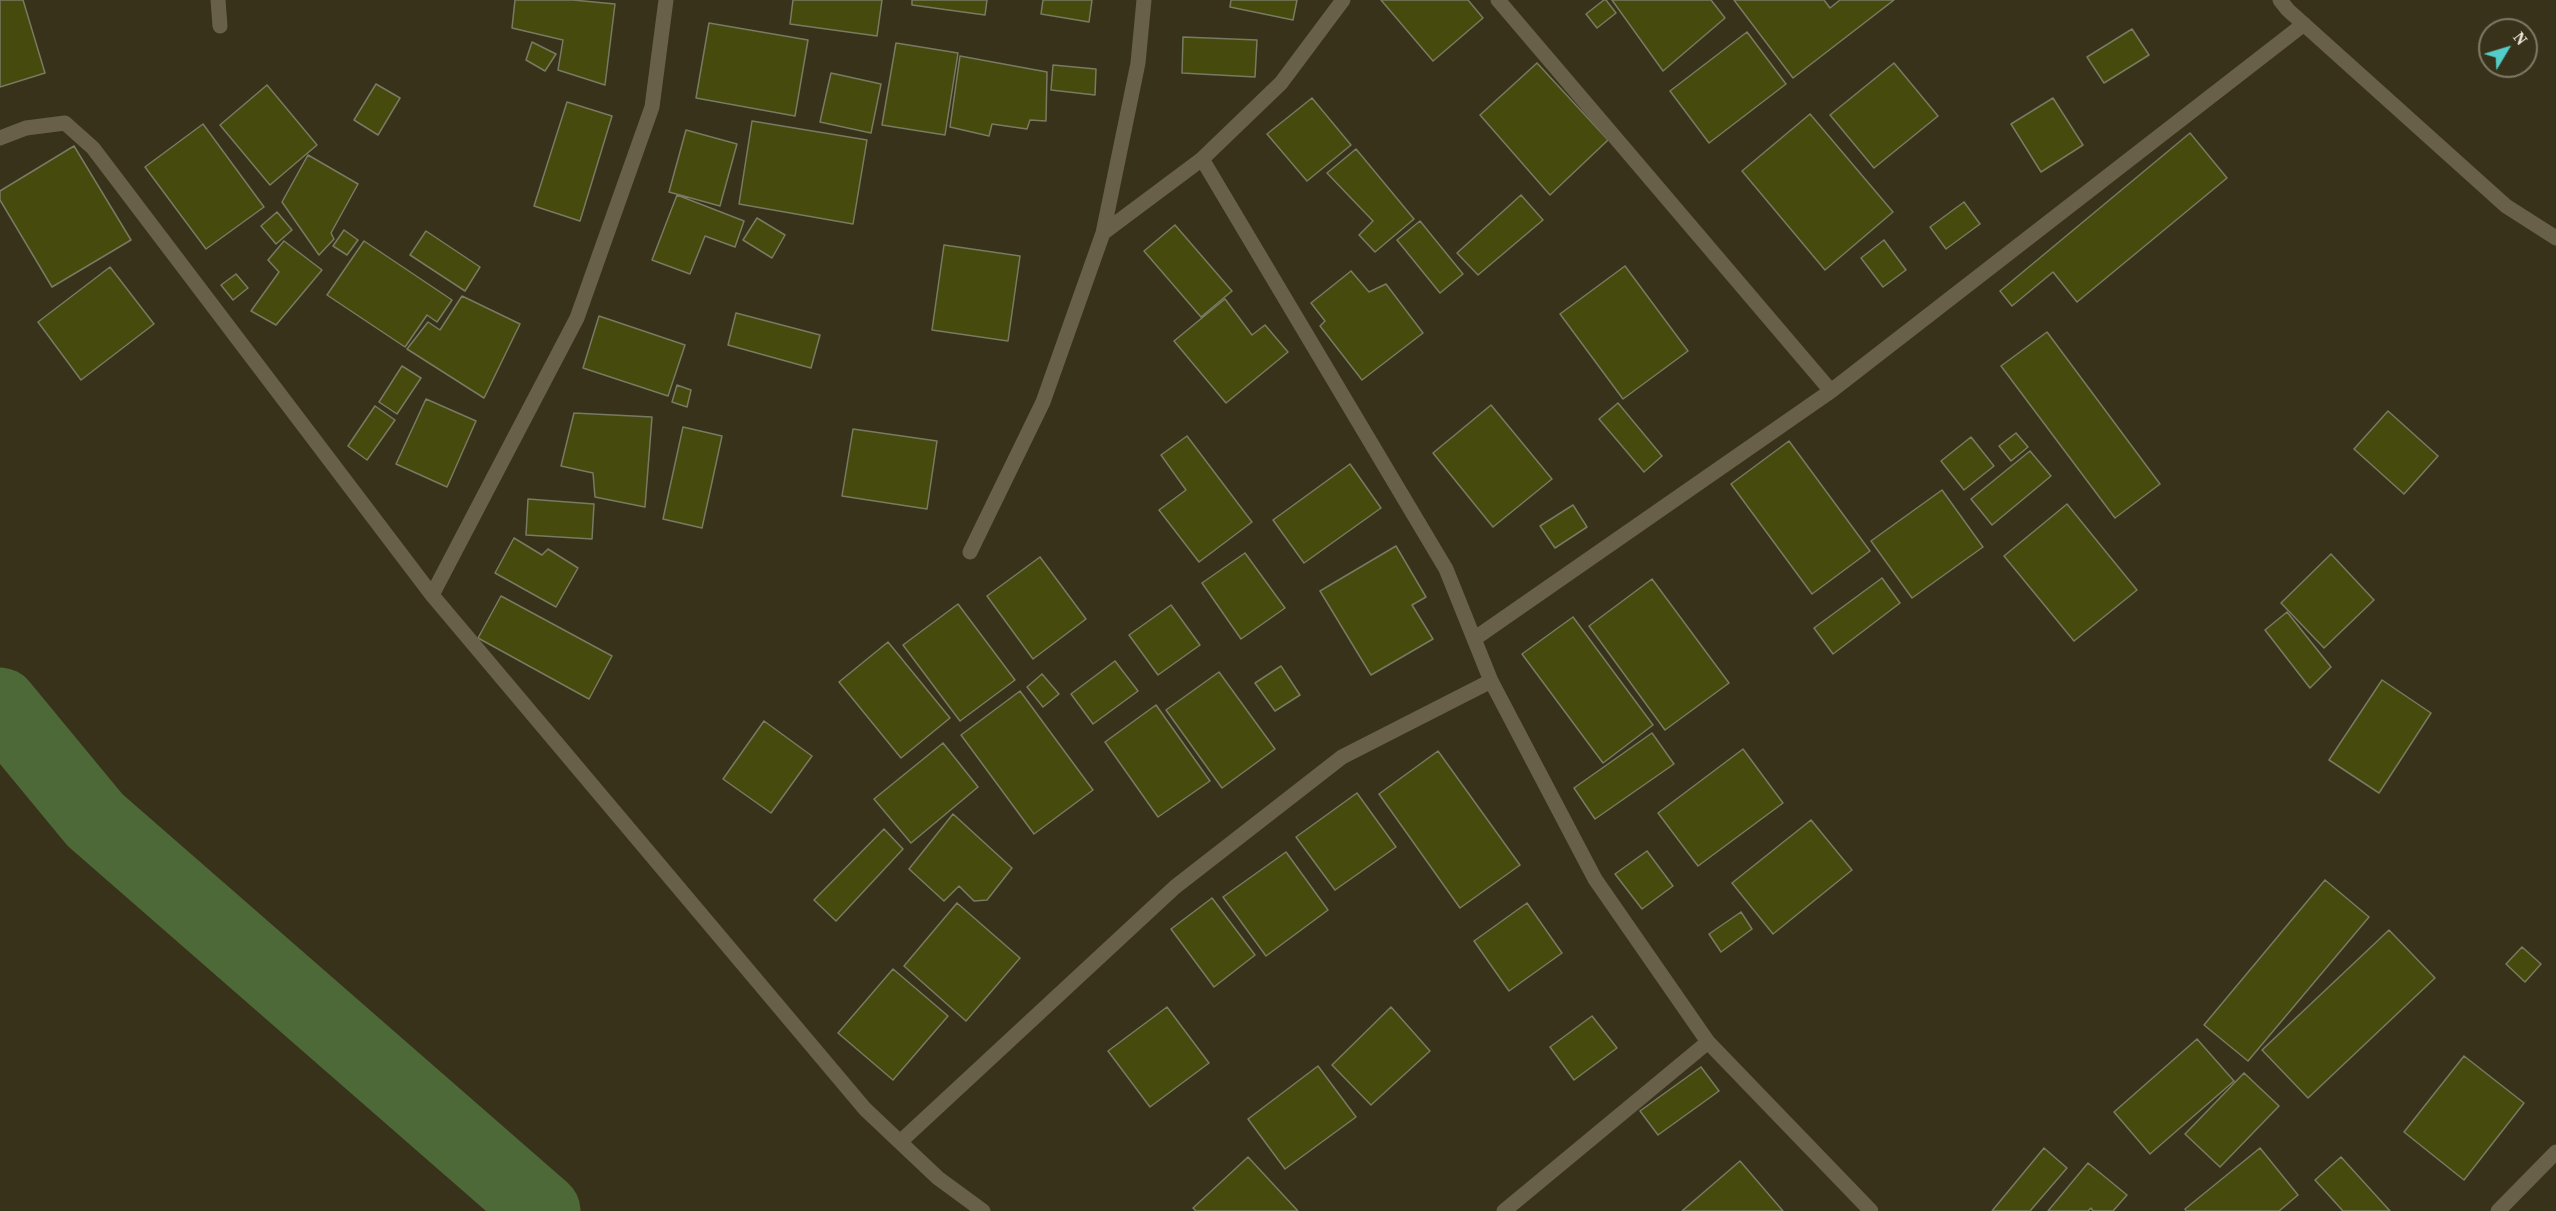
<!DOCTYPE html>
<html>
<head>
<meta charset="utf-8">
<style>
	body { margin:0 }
	#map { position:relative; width:2556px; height:1211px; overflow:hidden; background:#39321b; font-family:"Source Serif 4",serif }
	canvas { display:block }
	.north { position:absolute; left:2478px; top:18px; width:60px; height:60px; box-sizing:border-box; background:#39321b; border:2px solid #7f7966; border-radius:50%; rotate:52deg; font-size:16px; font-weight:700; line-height:24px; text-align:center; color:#e8e4d6 }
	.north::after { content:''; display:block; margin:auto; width:21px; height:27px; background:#53cdc9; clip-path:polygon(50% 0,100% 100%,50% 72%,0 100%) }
</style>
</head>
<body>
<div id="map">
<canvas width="2556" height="1211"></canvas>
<div class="north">N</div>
</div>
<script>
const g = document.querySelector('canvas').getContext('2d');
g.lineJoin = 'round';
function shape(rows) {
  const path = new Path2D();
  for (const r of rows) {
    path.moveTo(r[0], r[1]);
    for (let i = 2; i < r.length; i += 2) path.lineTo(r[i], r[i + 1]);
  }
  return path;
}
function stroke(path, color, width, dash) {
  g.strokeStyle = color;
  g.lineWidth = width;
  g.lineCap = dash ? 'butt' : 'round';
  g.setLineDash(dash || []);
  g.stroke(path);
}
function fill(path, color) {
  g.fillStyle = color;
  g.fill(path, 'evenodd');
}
const river = shape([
	[0,705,95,820,543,1211]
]);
const building = shape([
	[0,0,23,0,45,73,0,87,0,0],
	[515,0,573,0,615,4,605,85,558,70,563,40,512,28,515,0],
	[793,0,882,0,877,36,790,24,793,0],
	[912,0,987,0,985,15,912,5,912,0],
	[1043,0,1092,0,1089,22,1041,14,1043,0],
	[1231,0,1297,0,1293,20,1230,7,1231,0],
	[1381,0,1468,0,1483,18,1433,61,1381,0],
	[1604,0,1606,0,1616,13,1597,28,1586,14,1604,0],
	[1612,0,1711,0,1725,18,1663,71,1612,0],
	[1734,0,1824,0,1830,8,1840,0,1894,0,1793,78,1734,0],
	[709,23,808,40,795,116,696,98,709,23],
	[2132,29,2149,55,2104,83,2087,57,2132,29],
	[1747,32,1786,84,1709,143,1670,91,1747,32],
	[1183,37,1257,40,1255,77,1182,73,1183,37],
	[532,42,556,54,545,71,526,60,532,42],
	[896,43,958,53,945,135,882,125,896,43],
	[960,56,1047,72,1046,121,1030,120,1027,129,992,124,989,136,950,127,960,56],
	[1537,63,1608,140,1550,195,1480,115,1537,63],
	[1894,63,1938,116,1874,168,1830,115,1894,63],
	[1053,65,1096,69,1095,95,1051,90,1053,65],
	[831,73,881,84,871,133,820,122,831,73],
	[376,84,400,98,378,135,354,120,376,84],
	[267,85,317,145,270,185,220,125,267,85],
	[1312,98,1351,145,1307,181,1267,134,1312,98],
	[2053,98,2083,145,2041,172,2011,124,2053,98],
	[567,102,612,116,580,221,534,206,567,102],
	[1810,114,1893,212,1825,270,1742,171,1810,114],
	[752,121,867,140,853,224,739,204,752,121],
	[203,124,264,207,206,249,145,167,203,124],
	[686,130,737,144,720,206,669,192,686,130],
	[2190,133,2227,178,2077,302,2053,272,2012,306,2000,291,2190,133],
	[74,146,131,240,52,287,0,200,0,191,74,146],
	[1356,149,1414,219,1375,252,1359,235,1373,221,1327,173,1356,149],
	[308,155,358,184,331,233,334,239,319,255,282,202,308,155],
	[677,195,744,221,735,247,705,236,690,274,652,260,677,195],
	[1521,195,1543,220,1478,275,1457,253,1521,195],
	[1964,202,1980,224,1946,249,1930,227,1964,202],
	[277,212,292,230,276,244,261,226,277,212],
	[757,218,785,235,772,258,743,240,757,218],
	[1420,221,1463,274,1440,293,1397,240,1420,221],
	[1175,225,1232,291,1201,317,1144,251,1175,225],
	[344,230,358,240,347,255,333,246,344,230],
	[426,231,480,267,465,291,410,255,426,231],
	[1884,240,1906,270,1883,287,1861,258,1884,240],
	[284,241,322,270,276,325,251,311,279,272,268,260,284,241],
	[364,241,452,300,437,322,427,315,405,347,327,295,364,241],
	[944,245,1020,256,1008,341,932,330,944,245],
	[1625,266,1688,351,1623,399,1560,314,1625,266],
	[110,267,154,324,81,380,38,322,110,267],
	[1351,271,1369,292,1386,284,1423,333,1362,380,1320,326,1325,321,1311,303,1351,271],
	[236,274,248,288,233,300,221,285,236,274],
	[462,296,520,324,484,398,407,349,428,322,440,330,462,296],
	[1225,299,1252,335,1265,325,1288,352,1226,403,1174,341,1225,299],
	[736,313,820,335,811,368,728,345,736,313],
	[599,316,685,345,668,396,583,368,599,316],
	[2047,332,2160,484,2115,518,2001,366,2047,332],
	[402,366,421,378,397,414,379,402,402,366],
	[677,385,691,390,687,407,672,402,677,385],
	[426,399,476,421,447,487,396,464,426,399],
	[1618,403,1662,456,1644,472,1599,419,1618,403],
	[1491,405,1552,479,1493,527,1433,453,1491,405],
	[375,406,395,420,367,460,348,446,375,406],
	[2388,411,2438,456,2404,494,2354,449,2388,411],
	[574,413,652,417,645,507,595,497,593,473,561,466,574,413],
	[683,427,722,436,702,528,663,519,683,427],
	[853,429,937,441,927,509,842,496,853,429],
	[2016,433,2028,447,2011,461,1999,446,2016,433],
	[1187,436,1252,522,1199,562,1159,510,1186,490,1161,455,1187,436],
	[1971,437,1994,466,1964,490,1941,461,1971,437],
	[1789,441,1870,551,1812,594,1731,484,1789,441],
	[2030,451,2051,476,1992,525,1971,499,2030,451],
	[1350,464,1381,508,1304,563,1273,520,1350,464],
	[1942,490,1983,547,1912,598,1871,541,1942,490],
	[528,499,594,504,592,539,526,535,528,499],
	[2067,504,2137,590,2074,641,2004,556,2067,504],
	[1573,505,1587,527,1555,548,1540,526,1573,505],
	[514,538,542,555,548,549,578,568,556,607,495,573,514,538],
	[1396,546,1426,597,1412,605,1433,639,1371,675,1320,591,1396,546],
	[1245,553,1285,608,1241,639,1202,583,1245,553],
	[2331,554,2374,600,2324,648,2281,603,2331,554],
	[1040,557,1086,619,1033,659,987,596,1040,557],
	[1882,578,1900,603,1833,654,1814,628,1882,578],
	[1652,579,1729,683,1665,730,1589,626,1652,579],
	[501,596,612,656,589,699,478,638,501,596],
	[958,604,1015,680,960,721,903,645,958,604],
	[1171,605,1200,645,1158,675,1129,635,1171,605],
	[2287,612,2331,667,2310,688,2265,630,2287,612],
	[1573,617,1653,725,1603,763,1522,654,1573,617],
	[888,642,950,718,901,758,839,682,888,642],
	[1115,661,1138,691,1093,724,1071,694,1115,661],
	[1281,666,1300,695,1275,711,1255,683,1281,666],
	[1219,672,1275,749,1222,788,1166,710,1219,672],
	[1042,674,1059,694,1043,707,1027,687,1042,674],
	[2382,680,2431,713,2379,793,2329,760,2382,680],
	[1020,691,1093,790,1034,834,961,735,1020,691],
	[1156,705,1210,781,1158,817,1105,742,1156,705],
	[764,721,812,756,771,813,723,779,764,721],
	[1652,733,1674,764,1595,819,1574,788,1652,733],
	[943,743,978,787,911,843,874,799,943,743],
	[1743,749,1783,803,1698,866,1658,813,1743,749],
	[1438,751,1520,865,1460,908,1379,794,1438,751],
	[1357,793,1396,847,1335,890,1296,837,1357,793],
	[953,814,1012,868,987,900,974,901,959,886,944,901,909,869,953,814],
	[1811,820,1852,870,1773,934,1732,883,1811,820],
	[884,829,903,849,836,921,814,900,884,829],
	[1647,851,1673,886,1642,909,1615,874,1647,851],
	[1286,852,1328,910,1266,956,1223,897,1286,852],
	[2325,880,2369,917,2248,1061,2204,1025,2325,880],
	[1212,898,1255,955,1214,987,1171,929,1212,898],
	[957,903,1020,958,966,1021,904,966,957,903],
	[1527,903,1562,953,1509,991,1474,941,1527,903],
	[1741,912,1752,929,1721,952,1709,934,1741,912],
	[2389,930,2435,978,2308,1098,2262,1050,2389,930],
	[2522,947,2541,964,2525,982,2506,964,2522,947],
	[893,969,948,1016,893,1080,838,1033,893,969],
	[1167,1007,1209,1063,1150,1107,1108,1051,1167,1007],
	[1391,1007,1430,1051,1371,1105,1332,1065,1391,1007],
	[1592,1016,1617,1048,1574,1080,1550,1047,1592,1016],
	[2197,1039,2234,1081,2150,1154,2114,1112,2197,1039],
	[2464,1056,2524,1103,2464,1180,2404,1132,2464,1056],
	[1318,1066,1356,1117,1285,1169,1248,1119,1318,1066],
	[1701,1067,1719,1091,1658,1135,1640,1111,1701,1067],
	[2244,1073,2279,1106,2220,1167,2185,1134,2244,1073],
	[2044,1148,2067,1168,2030,1211,1992,1211,2044,1148],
	[2260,1148,2298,1195,2279,1211,2186,1211,2185,1209,2260,1148],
	[1248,1157,1298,1211,1196,1211,1193,1208,1248,1157],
	[2341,1157,2390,1211,2343,1211,2315,1180,2341,1157],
	[1740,1161,1783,1211,1682,1211,1740,1161],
	[2088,1163,2127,1195,2113,1211,2093,1211,2091,1208,2088,1211,2048,1211,2088,1163]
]);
const minor = shape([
	[218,0,220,26],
	[1498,0,1831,391],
	[2280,0,2288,10,2506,206,2556,238],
	[0,138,26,128,65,123,93,148,432,595,865,1109,938,1178,983,1211],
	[1202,159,1446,569,1491,681,1595,879,1708,1042,1871,1211],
	[1103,233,1202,159,1281,83,1343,0],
	[970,552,1043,402,1103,233,1138,63,1144,0],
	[432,595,577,318,652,107,666,0],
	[1474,639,1831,391,2304,24],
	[900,1142,1175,887,1342,757,1491,681],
	[1504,1211,1708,1042],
	[2498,1211,2556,1152]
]);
stroke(river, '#4e6938', 75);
fill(building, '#464a0d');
stroke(building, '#787b62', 1.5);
stroke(minor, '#686048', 15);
</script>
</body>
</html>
